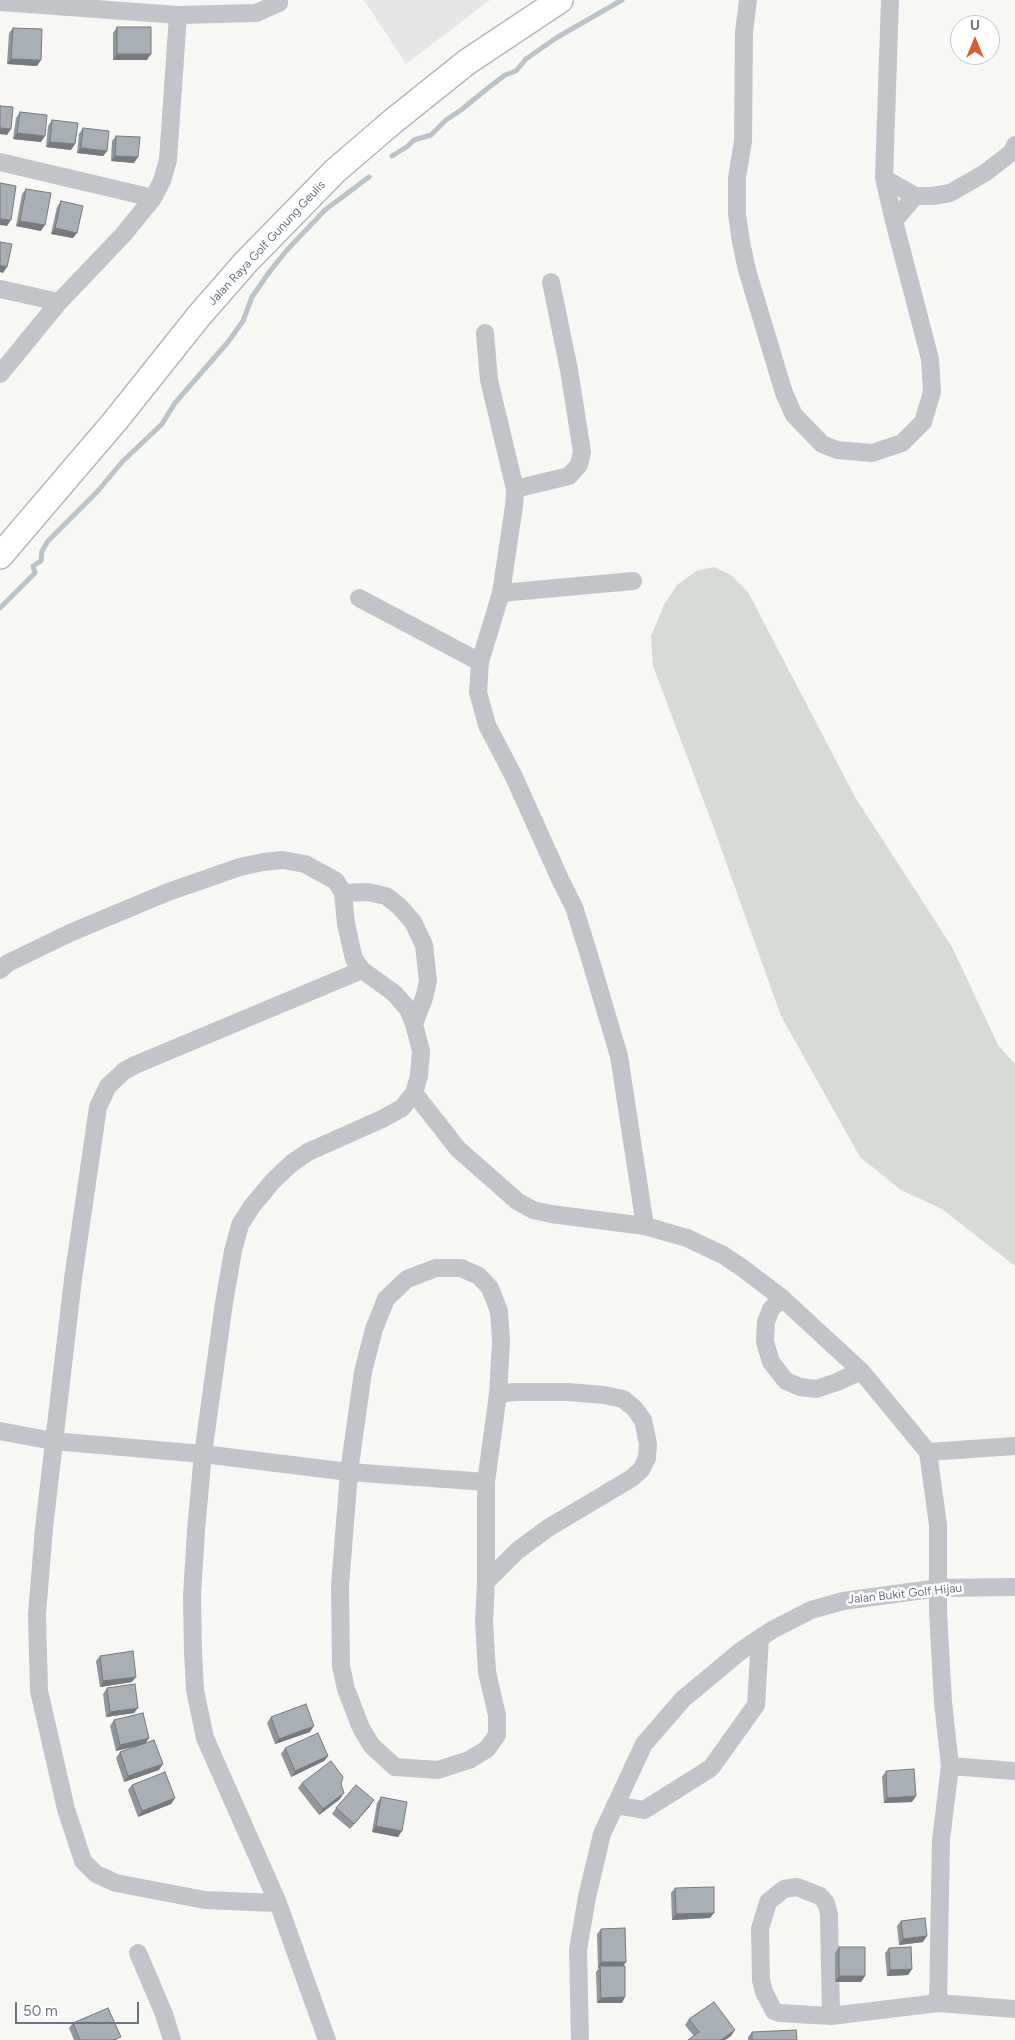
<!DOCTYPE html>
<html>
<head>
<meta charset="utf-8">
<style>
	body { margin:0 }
	#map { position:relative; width:1015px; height:2040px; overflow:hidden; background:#f7f7f4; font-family:Figtree,sans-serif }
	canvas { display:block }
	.north { position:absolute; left:950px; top:15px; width:50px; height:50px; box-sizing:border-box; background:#fff; border:1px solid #c3c8cd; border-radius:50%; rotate:0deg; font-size:14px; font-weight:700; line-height:20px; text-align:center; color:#687683 }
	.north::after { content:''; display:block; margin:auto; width:18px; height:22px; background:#d95e32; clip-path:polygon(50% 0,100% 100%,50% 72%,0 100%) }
	.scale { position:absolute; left:15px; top:2002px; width:124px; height:22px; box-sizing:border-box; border:2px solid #687683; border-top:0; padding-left:6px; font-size:15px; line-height:18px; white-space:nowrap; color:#687683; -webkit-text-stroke:4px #fff; paint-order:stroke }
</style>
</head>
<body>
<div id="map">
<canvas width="1015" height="2040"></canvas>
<div class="north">U</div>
<div class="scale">50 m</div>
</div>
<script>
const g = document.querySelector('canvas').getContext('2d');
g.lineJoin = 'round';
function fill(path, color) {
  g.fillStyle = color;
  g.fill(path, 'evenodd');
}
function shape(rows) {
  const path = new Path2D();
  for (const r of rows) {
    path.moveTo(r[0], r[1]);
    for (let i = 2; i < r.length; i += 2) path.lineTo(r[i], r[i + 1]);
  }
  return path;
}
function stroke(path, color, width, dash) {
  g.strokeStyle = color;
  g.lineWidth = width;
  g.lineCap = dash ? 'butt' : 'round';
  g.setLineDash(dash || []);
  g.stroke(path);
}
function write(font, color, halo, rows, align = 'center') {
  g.font = font + ' Figtree,sans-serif';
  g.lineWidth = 5;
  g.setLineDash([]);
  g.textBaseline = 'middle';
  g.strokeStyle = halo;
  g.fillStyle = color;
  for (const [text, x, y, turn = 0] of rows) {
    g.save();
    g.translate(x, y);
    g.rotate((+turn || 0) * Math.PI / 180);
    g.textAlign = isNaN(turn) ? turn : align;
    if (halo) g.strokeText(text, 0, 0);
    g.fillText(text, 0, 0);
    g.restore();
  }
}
const built = shape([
	[364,0,490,0,406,64]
]);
const green = shape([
	[714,567,731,575,748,592,855,797,952,947,998,1045,1015,1064,1015,1266,942,1209,901,1190,860,1157,781,1016,712,823,653,666,651,636,664,605,677,585,696,571]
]);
const stream = shape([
	[392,156,408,146,414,140,431,135,446,120,461,110,488,88,505,75,516,71,526,59,556,38,622,0],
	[0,608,35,573,33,566,41,561,42,551,48,541,97,492,122,462,162,424,175,403,228,342,243,321,252,297,270,271,287,250,325,210,369,177]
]);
const street = shape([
	[748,0,744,32,743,141,737,178,737,214,741,242,747,270,784,393,794,415,822,444,837,450,872,453,902,443,923,422,932,392,930,359,894,221,915,196,932,196,950,193,985,173,1012,152,1015,145],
	[890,0,884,178,894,221],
	[0,2,178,15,256,13,279,3,279,0],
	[0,162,153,198],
	[884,178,915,196],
	[0,289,59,302],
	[485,333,489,380,515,489,514,506,501,593,480,662,478,692,487,725,514,777,560,879,574,907,589,955,619,1056,645,1226],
	[0,374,59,302,123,235,153,198,162,181,168,160,178,15],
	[515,489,569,476,579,465,582,452,569,370,551,282],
	[501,593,633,581],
	[359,598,480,662],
	[343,893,368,892,386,896,399,906,413,922,424,945,428,981,424,998,414,1024],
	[0,970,8,963,70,933,168,892,240,867,263,862,283,860,305,864,336,881,343,893,346,924,354,959,362,970,394,993,408,1009,414,1024,421,1051,419,1076,414,1093,402,1108,382,1119,308,1152,292,1163,273,1181,252,1206,240,1225,233,1251,224,1303,203,1454,196,1530,192,1596,193,1651,195,1690,205,1738,278,1903,327,2040],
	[414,1093,458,1149,517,1201,533,1210,551,1214,645,1226,687,1238,723,1255,741,1267,782,1298,861,1371,928,1452,938,1525,938,1612,943,1702,950,1766,941,1840,938,2003],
	[782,1298,771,1309,766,1322,765,1342,771,1362,786,1381,800,1387,816,1389,837,1382,861,1371],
	[0,1431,53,1441,203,1454,349,1472,486,1482,486,1582,517,1551,548,1528,632,1478,641,1470,647,1458,648,1444,643,1420,634,1408,623,1399,604,1395,568,1392,514,1392,498,1394],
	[928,1452,1015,1446],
	[486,1582,484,1622,487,1672,497,1715,497,1735,487,1749,469,1760,438,1770,395,1767,372,1746,361,1728,346,1689,341,1666,340,1586,349,1472,363,1372,374,1329,386,1299,407,1279,436,1268,461,1268,479,1276,490,1288,499,1311,501,1342,498,1394,486,1482],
	[950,1766,1015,1771],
	[615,1805,644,1810,711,1768,756,1705,760,1638],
	[278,1903,205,1900,116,1883,96,1874,83,1861,66,1809,39,1691,37,1614,44,1528,73,1279,98,1107,108,1086,124,1071,135,1065,362,970],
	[138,1953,164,2014,172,2040],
	[831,2016,779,2013,774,2011,764,1992,761,1980,760,1929,768,1902,784,1889,797,1887,820,1896,826,1903,829,1914,831,2016,938,2003,1015,2009],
	[580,2040,578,1950,587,1897,602,1834,644,1744,683,1699,742,1650,772,1630,811,1610,843,1601,939,1588,1015,1587]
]);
const secondary = shape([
	[0,556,116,420,198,317,246,262,335,171,392,122,467,62,560,0]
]);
const wall = shape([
	[117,27,147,60,113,60,113,33],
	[13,28,37,66,7,64,9,33],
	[20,112,41,142,13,139,16,118],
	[52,120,71,150,46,147,48,126],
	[83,128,107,151,103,156,77,153,79,134],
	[116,136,134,163,111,161,112,141],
	[26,189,41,231,16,226,22,194],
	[61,201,73,238,51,234,57,207],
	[100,1656,132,1682,100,1687,96,1661],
	[107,1688,134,1713,106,1717,103,1694],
	[271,1717,310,1732,275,1744,267,1723],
	[114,1720,145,1743,159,1770,124,1782,116,1758,120,1752,140,1745,116,1751,110,1726],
	[285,1748,328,1756,324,1761,291,1777,281,1754],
	[886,1771,912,1802,884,1803,882,1777],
	[302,1783,341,1784,340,1799,319,1815,298,1788],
	[132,1785,175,1798,171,1804,138,1817,128,1790],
	[381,1797,398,1837,372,1832,377,1803],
	[370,1806,350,1829,332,1814,336,1808],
	[675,1888,710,1918,672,1920,671,1893],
	[901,1921,923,1942,899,1945,897,1926],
	[601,1929,623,1966,622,2003,597,2003,596,1972,599,1968,598,1968,597,1934],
	[839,1947,865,1976,861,1982,835,1982,835,1953],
	[889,1948,912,1969,908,1975,887,1976,885,1953],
	[689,2019,731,2036,725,2040,688,2040,694,2036,685,2025],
	[73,2023,118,2040,74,2040,69,2028],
	[752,2032,797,2040,748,2040,748,2037]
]);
const shadedWall = shape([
	[117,54,151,54,147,60,113,60],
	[11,59,41,60,37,66,7,64],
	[0,128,11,129,7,135,0,134],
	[17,133,45,136,41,142,13,139],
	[50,142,75,144,71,150,46,147],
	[81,148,107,151,103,156,77,153],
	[115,156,138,157,134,163,111,161],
	[0,219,11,220,7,226,0,225],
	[20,221,45,225,41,231,16,226],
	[55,228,77,233,73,238,51,234],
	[0,265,7,267,3,273,0,272],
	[136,1677,132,1682,100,1687,103,1681],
	[138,1708,134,1713,106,1717,110,1712],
	[314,1726,310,1732,275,1744,279,1739],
	[149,1738,145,1744,116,1751,120,1745],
	[328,1756,324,1761,291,1777,295,1771],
	[163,1764,159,1770,124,1782,128,1776],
	[344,1793,340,1799,319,1815,323,1809],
	[916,1796,912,1802,884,1803,887,1798],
	[175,1798,171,1804,138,1817,142,1811],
	[374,1800,370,1806,350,1829,354,1824],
	[376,1826,402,1831,398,1837,372,1832],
	[714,1913,710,1918,672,1920,676,1914],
	[927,1936,923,1942,899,1945,903,1939],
	[601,1962,626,1962,622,1968,600,1966,599,1968,598,1968],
	[912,1969,908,1975,887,1976,890,1970],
	[839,1976,865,1976,861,1982,835,1982],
	[625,1997,622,2003,597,2003,601,1998],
	[735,2030,731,2036,725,2040,721,2040]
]);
const building = shape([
	[117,27,151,27,151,54,117,54,117,27],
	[13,28,42,29,41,60,11,59,13,28],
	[0,106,13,107,11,129,0,128,0,106],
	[20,112,47,115,45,136,17,133,20,112],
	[52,120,78,123,75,144,50,142,52,120],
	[83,128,109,131,107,151,81,148,83,128],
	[116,136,140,137,138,157,115,156,116,136],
	[0,183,16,186,11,220,0,219,0,183],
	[26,189,51,193,45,225,20,221,26,189],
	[61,201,83,206,77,233,55,228,61,201],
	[0,242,12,244,7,267,0,265,0,242],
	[133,1651,136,1677,103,1681,100,1656,133,1651],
	[135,1684,138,1708,110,1712,107,1688,135,1684],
	[306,1704,314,1726,279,1739,271,1717,306,1704],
	[143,1713,149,1738,120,1745,114,1720,143,1713],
	[318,1733,328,1756,295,1771,285,1748,318,1733],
	[154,1740,163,1764,128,1776,120,1752,154,1740],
	[331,1761,343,1777,341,1784,344,1793,323,1809,302,1783,331,1761],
	[914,1769,916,1796,887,1798,886,1771,914,1769],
	[165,1772,175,1798,142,1811,132,1785,165,1772],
	[356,1785,374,1800,354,1824,336,1808,356,1785],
	[381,1797,407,1802,402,1831,376,1826,381,1797],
	[714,1887,714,1913,676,1914,675,1888,714,1887],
	[925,1918,927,1936,903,1939,901,1921,925,1918],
	[625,1928,626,1962,601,1962,601,1929,625,1928],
	[839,1947,865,1947,865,1976,839,1976,839,1947],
	[911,1947,912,1969,890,1970,889,1948,911,1947],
	[600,1966,625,1966,625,1997,601,1998,600,1966],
	[714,2002,735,2030,721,2040,688,2040,699,2032,689,2019,714,2002],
	[108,2008,121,2037,113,2040,80,2040,73,2023,108,2008],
	[796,2030,797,2040,752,2040,752,2032,796,2030]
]);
const streetNames = [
	["Jalan Raya Golf Gunung Geulis",267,243,-47],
	["Jalan Bukit Golf Hijau",905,1594,-6]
];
fill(built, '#e5e6e5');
fill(green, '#d6dcd4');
stroke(stream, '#bac3c8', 5);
stroke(secondary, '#b3b8bc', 28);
stroke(street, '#c1c4c8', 18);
stroke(secondary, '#fff', 25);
fill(wall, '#90969c');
fill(shadedWall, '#767a7f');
fill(building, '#a8afb5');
stroke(building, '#767a7f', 1);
write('12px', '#687683', '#fff', streetNames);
</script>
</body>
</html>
